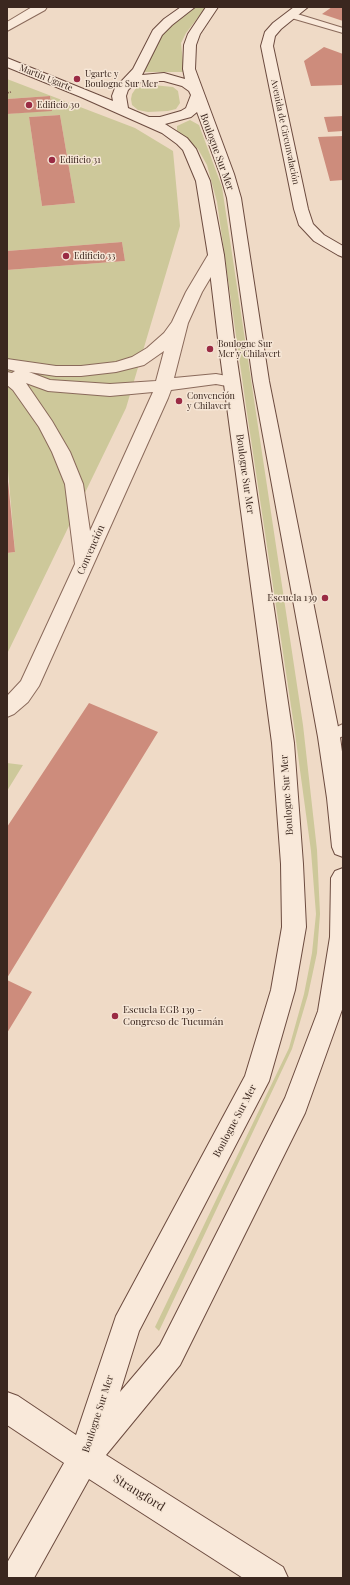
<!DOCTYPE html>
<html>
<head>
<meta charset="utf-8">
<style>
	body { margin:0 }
	#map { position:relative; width:350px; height:1585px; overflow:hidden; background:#efdac6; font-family:"Playfair Display",serif }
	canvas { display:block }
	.frame { position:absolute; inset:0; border:8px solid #3b271f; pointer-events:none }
</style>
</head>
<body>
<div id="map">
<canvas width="350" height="1585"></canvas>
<div class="frame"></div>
</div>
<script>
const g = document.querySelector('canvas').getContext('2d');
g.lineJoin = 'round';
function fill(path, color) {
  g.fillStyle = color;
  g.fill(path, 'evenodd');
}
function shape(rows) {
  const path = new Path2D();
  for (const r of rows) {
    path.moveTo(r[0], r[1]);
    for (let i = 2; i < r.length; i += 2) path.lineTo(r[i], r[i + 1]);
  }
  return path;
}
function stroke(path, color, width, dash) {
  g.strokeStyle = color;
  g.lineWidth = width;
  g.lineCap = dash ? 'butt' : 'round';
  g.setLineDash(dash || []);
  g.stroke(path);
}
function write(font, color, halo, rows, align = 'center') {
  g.font = font + ' "Playfair Display",serif';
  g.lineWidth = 3;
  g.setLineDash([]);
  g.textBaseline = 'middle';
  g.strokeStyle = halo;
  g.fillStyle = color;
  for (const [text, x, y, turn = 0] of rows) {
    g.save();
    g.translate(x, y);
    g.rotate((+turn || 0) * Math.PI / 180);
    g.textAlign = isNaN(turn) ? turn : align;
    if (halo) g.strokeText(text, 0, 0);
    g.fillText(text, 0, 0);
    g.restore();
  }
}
const green = shape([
	[196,7,206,7,186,33,181,43,184,72,144,72,164,32],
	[7,79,135,128,173,151,180,226,126,408,7,654,7,553,15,552,7,459,7,270,125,261,122,242,7,251,7,114,52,110,50,96,7,99],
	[60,115,75,203,42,206,29,117],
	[153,85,173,87,178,91,180,103,176,109,168,111,148,112,138,110,132,105,131,99,132,94,136,88],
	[190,120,199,125,222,187,303,725,317,850,320,914,317,953,308,995,292,1049,159,1331,155,1327,289,1048,304,994,312,953,316,914,311,851,294,726,247,413,217,202,207,165,198,149,177,131,177,126],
	[7,763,23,765,7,791]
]);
const building = shape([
	[332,7,343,7,343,21,322,14],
	[324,47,343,54,343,85,311,86,304,61],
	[50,96,52,111,7,114,7,99],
	[60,115,75,203,42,206,29,117],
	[343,116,343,131,328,132,324,117],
	[343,136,343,180,330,181,318,137],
	[122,242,125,261,7,270,7,251],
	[7,471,15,552,7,553],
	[89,703,158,732,7,978,7,827],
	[7,980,32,992,7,1033]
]);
const path = shape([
	[7,93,11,92]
]);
const lane = shape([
	[288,13,294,13,343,28,343,33,288,17,288,13],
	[343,724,343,736,329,743,324,741,322,737,324,733,343,724]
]);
const street = shape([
	[32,7,47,7,45,10,7,31,7,22,32,7],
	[216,250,221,252,224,255,202,292,188,323,174,378,216,374,238,378,240,382,238,386,232,387,216,384,171,390,168,398,39,686,28,702,14,714,7,717,7,696,21,681,75,564,65,484,52,452,39,427,13,390,7,385,7,372,12,373,15,371,7,369,7,359,56,366,81,366,116,362,132,357,147,348,164,333,172,322,186,292,208,255,211,252,216,250],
	[164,351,156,381,110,384,50,380,29,372,56,376,81,376,116,372,144,365,164,351],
	[26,383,48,391,110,396,153,392,90,531,83,484,70,452,52,421,26,383]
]);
const secondary = shape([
	[181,7,195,7,172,25,162,35,142,75,164,73,185,79,183,69,184,45,188,34,206,7,218,7,200,34,196,45,195,69,234,174,241,198,269,381,340,737,343,759,343,857,335,854,332,847,327,798,318,737,253,381,227,198,220,174,197,112,191,117,165,124,187,138,196,149,210,181,224,255,235,347,294,743,303,864,306,927,295,990,269,1081,139,1331,120,1392,160,1345,285,1098,318,1011,330,937,331,878,335,871,343,868,343,1007,305,1113,180,1365,106,1455,283,1567,288,1578,243,1578,89,1479,34,1578,7,1578,7,1563,64,1463,7,1425,7,1392,18,1396,76,1435,116,1316,245,1076,271,990,282,927,281,864,272,743,219,347,208,255,196,181,183,150,177,144,162,133,81,97,7,67,7,58,113,101,112,96,115,88,133,69,153,30,164,19,181,7],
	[152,81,164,81,182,86,189,91,191,95,186,108,181,111,160,117,149,117,128,108,126,96,128,90,135,83,152,81],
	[294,7,308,7,281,29,275,36,273,46,308,209,313,224,324,235,343,246,343,257,338,255,314,241,299,225,294,209,261,46,265,32,273,23,294,7]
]);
const markers = [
	[77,79,4,"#9a2b44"],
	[29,105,4,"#9a2b44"],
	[52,160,4,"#9a2b44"],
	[66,256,4,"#9a2b44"],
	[210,349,4,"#9a2b44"],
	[179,401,4,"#9a2b44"],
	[325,598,4,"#9a2b44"],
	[115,1016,4,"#9a2b44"]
];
const farPoinames = [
	["Ugarte y",85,74],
	["Boulogne Sur Mer",85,84],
	["Edificio 30",37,105],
	["Edificio 31",60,160],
	["Edificio 33",74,256],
	["Boulogne Sur",218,344],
	["Mer y Chilavert",218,354],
	["Convención",187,396],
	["y Chilavert",187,406]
];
const farStreetnames = [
	["Martín Ugarte",46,78,22],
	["Avenida de Circunvalación",285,132,78]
];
const streetNames = [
	["Boulogne Sur Mer",217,152,70],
	["Boulogne Sur Mer",245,474,82],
	["Convención",91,550,-66],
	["Boulogne Sur Mer",287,795,-94],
	["Boulogne Sur Mer",235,1121,-62],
	["Boulogne Sur Mer",98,1414,-72]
];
const poiNames = [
	["Escuela 139",317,598],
	["Escuela EGB 139 -",123,1010,"left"],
	["Congreso de Tucumán",123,1022,"left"]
];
const nearStreetnames = [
	["Strangford",139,1493,32]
];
fill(green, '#cdc89a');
fill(building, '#cd8c7c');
stroke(lane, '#8a6a5b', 2);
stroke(street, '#8a6a5b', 2);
stroke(secondary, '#6c4b3f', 2);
stroke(path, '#8a6a5b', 1.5, [2, 1]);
fill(lane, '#f9e9da');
fill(street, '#f9e9da');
fill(secondary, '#f9e9da');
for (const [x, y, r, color] of markers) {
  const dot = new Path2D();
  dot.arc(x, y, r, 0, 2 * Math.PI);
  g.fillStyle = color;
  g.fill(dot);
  stroke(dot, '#f6e6d6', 1.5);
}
write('9px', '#3b271f', '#f6e6d6', farPoinames, 'left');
write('9px', '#3b271f', '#f6e6d6', farStreetnames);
write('10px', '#3b271f', '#f6e6d6', streetNames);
write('10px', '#3b271f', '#f6e6d6', poiNames, 'right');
write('12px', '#3b271f', '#f6e6d6', nearStreetnames);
</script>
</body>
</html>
